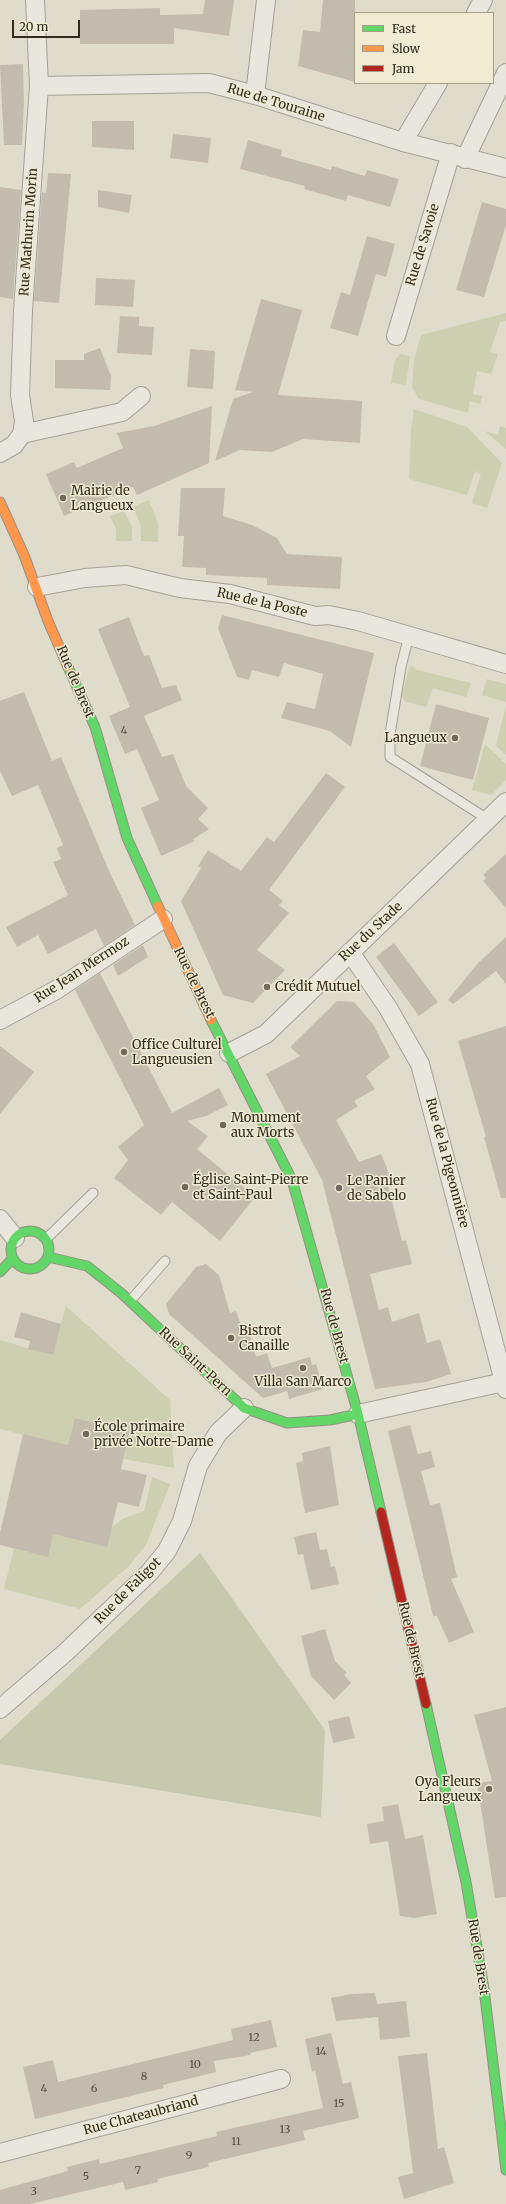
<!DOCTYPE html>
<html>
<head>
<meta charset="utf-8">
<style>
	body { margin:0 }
	#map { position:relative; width:506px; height:2204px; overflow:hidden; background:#e0dccc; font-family:Merriweather,serif }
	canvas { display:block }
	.legend { position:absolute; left:354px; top:12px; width:140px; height:72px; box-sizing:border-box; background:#f0ebd3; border:1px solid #a49e8b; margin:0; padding:5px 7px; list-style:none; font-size:12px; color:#322a1f }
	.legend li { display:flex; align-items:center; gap:8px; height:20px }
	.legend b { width:20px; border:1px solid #a49e8b }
	.scale { position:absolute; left:12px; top:20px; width:68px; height:18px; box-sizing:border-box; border:2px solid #322a1f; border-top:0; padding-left:5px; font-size:12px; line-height:14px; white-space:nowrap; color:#322a1f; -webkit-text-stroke:3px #f0ebd3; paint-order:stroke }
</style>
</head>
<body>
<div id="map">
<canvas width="506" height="2204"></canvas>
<ul class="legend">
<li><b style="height:5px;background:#63d668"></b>Fast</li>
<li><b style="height:5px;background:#ff974d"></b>Slow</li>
<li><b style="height:5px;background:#b3261e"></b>Jam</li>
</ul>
<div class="scale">20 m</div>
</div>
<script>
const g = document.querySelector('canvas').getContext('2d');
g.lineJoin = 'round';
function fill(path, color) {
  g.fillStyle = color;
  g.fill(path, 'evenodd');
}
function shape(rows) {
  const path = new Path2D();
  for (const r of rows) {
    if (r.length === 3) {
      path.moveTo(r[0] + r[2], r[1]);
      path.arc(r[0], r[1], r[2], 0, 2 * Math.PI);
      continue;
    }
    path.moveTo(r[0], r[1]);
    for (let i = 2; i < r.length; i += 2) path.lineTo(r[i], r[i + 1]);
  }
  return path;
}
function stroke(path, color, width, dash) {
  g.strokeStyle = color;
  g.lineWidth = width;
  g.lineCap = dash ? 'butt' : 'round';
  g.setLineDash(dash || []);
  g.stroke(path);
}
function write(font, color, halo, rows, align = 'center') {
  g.font = font + ' Merriweather,serif';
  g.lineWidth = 3;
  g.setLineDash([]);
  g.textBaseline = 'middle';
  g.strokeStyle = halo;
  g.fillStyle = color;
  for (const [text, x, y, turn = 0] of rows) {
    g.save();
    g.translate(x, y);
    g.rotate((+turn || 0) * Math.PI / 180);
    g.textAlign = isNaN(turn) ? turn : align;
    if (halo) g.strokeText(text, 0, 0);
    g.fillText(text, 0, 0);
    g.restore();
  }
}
const green = shape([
	[506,313,506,321,500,322,490,352,498,354,491,374,477,371,473,394,482,396,480,404,470,401,468,413,419,399,412,387,414,360,421,335],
	[400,354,410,356,406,385,391,383,395,360],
	[414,409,467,427,502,463,487,508,472,503,481,474,475,471,467,495,409,479,411,430],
	[500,426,506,428,506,449,485,431,498,435],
	[149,500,158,523,158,542,141,541,141,526,133,507],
	[124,511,132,527,132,541,116,541,116,529,110,516],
	[412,666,417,670,471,683,466,697,433,688,426,707,404,701,402,696,409,668],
	[487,679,506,684,506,702,482,695],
	[506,706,506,755,496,746],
	[485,744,506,764,506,780,491,795,472,790],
	[66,1306,170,1400,174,1468,124,1459,130,1431,75,1418,68,1446,0,1429,0,1340,52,1355],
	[152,1477,170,1484,146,1545,129,1566,80,1609,4,1589,14,1549,47,1556,53,1534,111,1528,122,1519,144,1511]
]);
const cemetery = shape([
	[200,1553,325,1730,321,1817,0,1764,0,1740]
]);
const building = shape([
	[205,0,234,0,229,36,174,28,174,44,80,44,80,10,160,8,160,15,203,14],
	[323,0,355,0,355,82,298,66,303,30,320,32],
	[23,64,24,102,22,145,4,145,0,65],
	[92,121,134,121,134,150,92,147],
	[173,134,211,138,208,163,170,158],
	[248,140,282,150,281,156,331,170,332,166,365,176,367,170,399,179,390,207,348,195,346,201,304,189,305,186,240,169],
	[48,173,71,174,59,303,34,301,42,192,46,193],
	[0,187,21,190,13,299,0,297],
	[98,190,132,195,129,213,98,207],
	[482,202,506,209,506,225,484,297,456,290],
	[367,236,395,244,386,277,376,274,358,336,330,328,341,292,350,295],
	[96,278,135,280,133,307,95,305],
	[261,299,302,310,278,395,362,401,360,443,303,439,272,452,240,450,215,461,233,399,253,392,235,390],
	[120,316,139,317,139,326,154,327,152,355,117,353],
	[100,348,111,376,110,390,55,388,55,360,84,360,84,354],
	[190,349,215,351,213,389,187,387],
	[212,406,209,463,137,495,133,487,64,516,46,474,74,462,77,468,123,448,117,433,154,426],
	[181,488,225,488,223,516,252,525,277,538,287,554,342,557,340,589,267,585,267,578,206,575,206,568,182,567,184,536,178,536],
	[222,615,374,653,351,747,330,731,281,718,287,702,315,709,323,674,284,663,279,677,252,670,249,680,237,677,218,628],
	[129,617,144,656,149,655,162,688,176,685,182,700,144,716,162,757,173,754,186,786,208,808,198,819,209,829,192,840,195,841,161,856,141,808,159,800,137,749,125,754,109,716,130,707,98,629],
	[24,692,52,761,61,757,110,873,135,925,104,946,96,929,48,954,38,935,17,947,6,927,68,895,53,862,61,859,57,848,63,845,38,785,12,796,0,771,0,701],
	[436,704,489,718,473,780,420,766],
	[326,773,345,787,269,890,283,901,279,905,289,913,257,950,285,970,253,1003,223,995,181,901,201,868,198,866,208,850,241,871,267,837,274,842],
	[506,854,506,908,483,881,486,878,483,875],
	[506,937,506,984,496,971,453,1004,448,1000,477,964],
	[394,943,438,1002,419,1016,376,957],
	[143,945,148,957,118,976,113,965],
	[100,973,172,1113,219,1088,228,1105,206,1116,187,1121,208,1136,197,1149,255,1197,220,1241,172,1202,161,1215,114,1178,128,1160,118,1147,144,1125,75,990],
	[337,1001,354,1002,373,1024,390,1057,366,1076,375,1089,354,1101,358,1106,336,1120,359,1162,381,1154,387,1168,391,1183,388,1185,402,1241,406,1240,412,1264,370,1274,379,1310,388,1307,392,1322,419,1313,427,1343,440,1339,451,1374,426,1382,375,1389,322,1180,266,1074,300,1056,290,1047],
	[506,1026,506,1198,501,1198,484,1137,486,1137,458,1041],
	[0,1046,34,1072,0,1114],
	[206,1264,219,1275,230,1313,236,1311,244,1334,249,1333,256,1357,267,1353,272,1368,310,1357,312,1365,316,1364,323,1389,289,1399,287,1391,263,1398,169,1314,166,1304,196,1267],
	[21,1312,61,1324,53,1355,28,1349,30,1341,14,1337],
	[75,1418,130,1431,121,1469,147,1475,139,1507,118,1502,107,1547,53,1534,48,1557,0,1545,0,1533,23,1434,68,1445],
	[410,1425,418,1454,431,1451,435,1467,421,1471,430,1505,440,1503,457,1577,451,1579,474,1632,449,1643,437,1616,433,1616,388,1431],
	[330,1446,339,1505,305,1513,296,1463,303,1461,302,1453],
	[316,1532,320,1550,327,1549,331,1567,335,1566,339,1584,311,1590,303,1554,298,1555,294,1537],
	[325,1629,335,1661,347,1673,344,1675,351,1683,334,1700,311,1676,301,1636],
	[506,1707,506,1897,495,1898,477,1783,492,1781,474,1715],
	[349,1716,355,1738,333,1743,328,1721],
	[398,1804,405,1839,423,1835,437,1914,414,1918,400,1916,388,1841,370,1844,367,1824,384,1821,382,1807],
	[375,1993,377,2004,406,2001,410,2037,380,2040,378,2017,336,2021,331,1998,351,1994],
	[271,2020,277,2047,250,2053,251,2055,214,2061,216,2072,163,2085,164,2088,35,2119,23,2067,53,2060,58,2082,233,2040,231,2029],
	[331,2033,343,2084,351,2082,359,2118,303,2131,305,2140,208,2163,209,2167,157,2179,158,2182,125,2190,123,2182,30,2204,0,2204,0,2190,68,2171,67,2167,99,2159,100,2164,217,2136,216,2132,323,2108,315,2071,312,2072,305,2039],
	[427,2053,438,2149,444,2147,454,2183,404,2199,398,2177,413,2173,398,2056]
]);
const lane = shape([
	[409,635,401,667,390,734,390,757,489,820],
	[46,1239,93,1193],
	[130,1301,165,1261]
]);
const street = shape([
	[476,13,483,0],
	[39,86,209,83,255,95,403,142,506,168],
	[255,95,266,0],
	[403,142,438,83],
	[465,159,506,73],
	[396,336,451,153],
	[22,434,122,412,141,396],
	[0,453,14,445,22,434,24,421,20,395,23,310,39,86,35,0],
	[37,587,85,578,126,575,180,588,230,594,315,616,329,615,358,621,506,664],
	[350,952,388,1008,420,1064,506,1389],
	[0,1020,56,990,163,919],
	[229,1053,266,1034,506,802],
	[0,1219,15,1238],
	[358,1414,504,1382],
	[0,1709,66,1652,149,1573,167,1551,182,1521,198,1466,218,1433,244,1408],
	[0,2153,281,2079]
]);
const fast = shape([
	[68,667,95,727,127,838,158,906],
	[211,1020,292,1180,358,1414,381,1512],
	[30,1250,19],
	[48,1257,87,1266,121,1293,244,1408,287,1423,330,1420,358,1414],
	[0,1272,13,1258],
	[426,1704,466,1882,484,1989,506,2170]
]);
const slow = shape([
	[0,502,24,555,48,621,68,667],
	[158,906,211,1020]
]);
const jam = shape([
	[381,1512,426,1704]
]);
const markers = [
	[63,498,4,"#6f685c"],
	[455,738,4,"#6f685c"],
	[267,987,4,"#6f685c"],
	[124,1052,4,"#6f685c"],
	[223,1125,4,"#6f685c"],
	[185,1187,4,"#6f685c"],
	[339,1188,4,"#6f685c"],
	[231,1338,4,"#6f685c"],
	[303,1368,4,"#6f685c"],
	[86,1434,4,"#6f685c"],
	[489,1789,4,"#6f685c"]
];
const numberNames = [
	["4",124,731],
	["12",254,2038],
	["14",321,2052],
	["10",195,2065],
	["8",144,2077],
	["4",44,2089],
	["6",94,2089],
	["15",339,2104],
	["13",285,2130],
	["11",236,2142],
	["9",189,2156],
	["7",138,2171],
	["5",86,2177],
	["3",34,2192]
];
const streetNames = [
	["Rue de Touraine",276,103,17],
	["Rue Mathurin Morin",29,232,-86],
	["Rue de Savoie",423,245,-73],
	["Rue de la Poste",262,603,13],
	["Rue de Brest",75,682,67],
	["Rue du Stade",371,932,-43],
	["Rue Jean Mermoz",82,970,-33],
	["Rue de Brest",194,983,64],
	["Rue de la Pigeonnière",447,1163,75],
	["Rue de Brest",334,1326,75],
	["Rue Saint-Pern",195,1362,43],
	["Rue de Faligot",128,1591,-45],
	["Rue de Brest",411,1640,77],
	["Rue de Brest",478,1957,81],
	["Rue Chateaubriand",141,2116,-15]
];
const poiNames = [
	["Mairie de",71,491],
	["Langueux",71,506],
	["Langueux",447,738,"right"],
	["Crédit Mutuel",275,987],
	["Office Culturel",132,1045],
	["Langueusien",132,1060],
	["Monument",231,1118],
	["aux Morts",231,1133],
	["Église Saint-Pierre",193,1180],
	["et Saint-Paul",193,1195],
	["Le Panier",347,1181],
	["de Sabelo",347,1196],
	["Bistrot",239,1331],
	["Canaille",239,1346],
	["Villa San Marco",303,1382,"center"],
	["École primaire",94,1427],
	["privée Notre-Dame",94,1442],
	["Oya Fleurs",481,1782,"right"],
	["Langueux",481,1797,"right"]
];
fill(green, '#cccfb0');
fill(cemetery, '#c7c9af');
fill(building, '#c3bcae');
stroke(lane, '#a5a195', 11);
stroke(street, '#a5a195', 20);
stroke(fast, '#959085', 11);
stroke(slow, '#959085', 11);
stroke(jam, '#959085', 11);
stroke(lane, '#e8e6dd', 9);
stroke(street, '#e8e6dd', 18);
stroke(fast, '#63d668', 9);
stroke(slow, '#ff974d', 9);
stroke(jam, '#b3261e', 9);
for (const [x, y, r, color] of markers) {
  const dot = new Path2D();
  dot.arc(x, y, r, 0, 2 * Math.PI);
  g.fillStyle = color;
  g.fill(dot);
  stroke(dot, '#f0ebd3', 1.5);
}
write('11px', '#564e43', null, numberNames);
write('13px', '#322a1f', '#f0ebd3', streetNames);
write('13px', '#322a1f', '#f0ebd3', poiNames, 'left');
</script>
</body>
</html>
